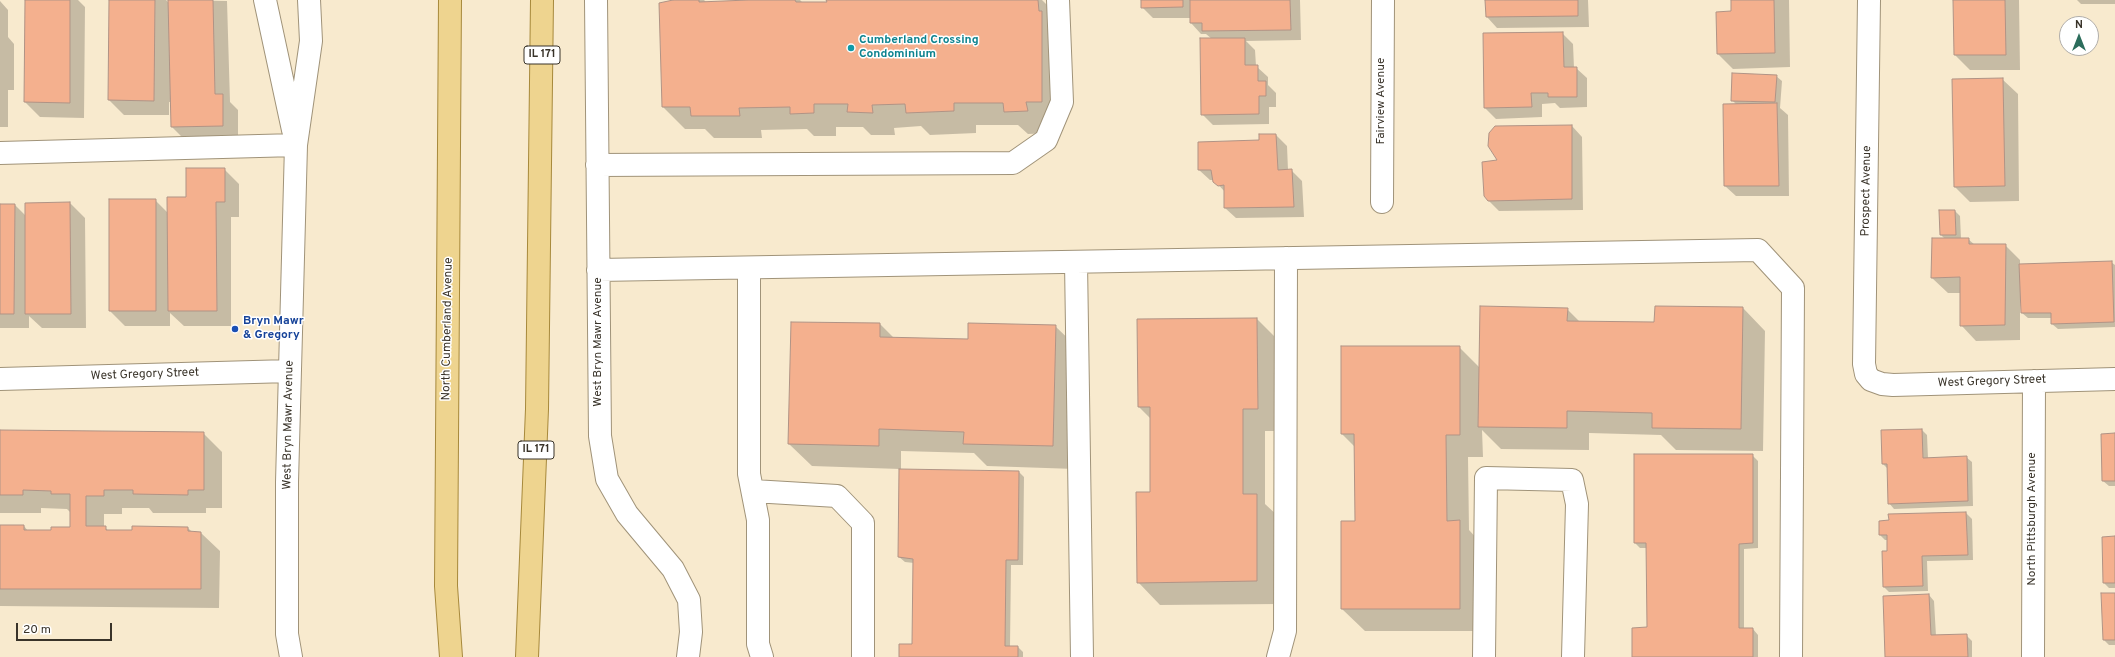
<!DOCTYPE html>
<html>
<head>
<meta charset="utf-8">
<style>
	body { margin:0 }
	#map { position:relative; width:2115px; height:657px; overflow:hidden; background:#f8eace; font-family:Overpass,sans-serif }
	canvas { display:block }
	.north { position:absolute; left:2059px; top:16px; width:40px; height:40px; box-sizing:border-box; background:#fff; border:1px solid #b0ada9; border-radius:50%; rotate:0deg; font-size:11px; font-weight:700; line-height:16px; text-align:center; color:#393329 }
	.north::after { content:''; display:block; margin:auto; width:14px; height:18px; background:#2c6d5c; clip-path:polygon(50% 0,100% 100%,50% 72%,0 100%) }
	.scale { position:absolute; left:16px; top:623px; width:96px; height:18px; box-sizing:border-box; border:2px solid #393329; border-top:0; padding-left:5px; font-size:12px; line-height:14px; white-space:nowrap; color:#393329; -webkit-text-stroke:3px #fff; paint-order:stroke }
</style>
</head>
<body>
<div id="map">
<canvas width="2115" height="657"></canvas>
<div class="north">N</div>
<div class="scale">20 m</div>
</div>
<script>
const g = document.querySelector('canvas').getContext('2d');
g.lineJoin = 'round';
function fill(path, color) {
  g.fillStyle = color;
  g.fill(path, 'evenodd');
}
function shape(rows) {
  const path = new Path2D();
  for (const r of rows) {
    path.moveTo(r[0], r[1]);
    for (let i = 2; i < r.length; i += 2) path.lineTo(r[i], r[i + 1]);
  }
  return path;
}
function stroke(path, color, width, dash) {
  g.strokeStyle = color;
  g.lineWidth = width;
  g.lineCap = dash ? 'butt' : 'round';
  g.setLineDash(dash || []);
  g.stroke(path);
}
function write(font, color, halo, rows, align = 'center') {
  g.font = font + ' Overpass,sans-serif';
  g.lineWidth = 3;
  g.setLineDash([]);
  g.textBaseline = 'middle';
  g.strokeStyle = halo;
  g.fillStyle = color;
  for (const [text, x, y, turn = 0] of rows) {
    g.save();
    g.translate(x, y);
    g.rotate((+turn || 0) * Math.PI / 180);
    g.textAlign = isNaN(turn) ? turn : align;
    if (halo) g.strokeText(text, 0, 0);
    g.fillText(text, 0, 0);
    g.restore();
  }
}
const shadow = shape([
	[26,0,78,0,85,7,84,118,40,117,25,102],
	[110,0,166,0,169,3,169,0,227,1,230,102,238,110,238,141,187,142,172,127,171,102,169,102,169,115,124,115,109,100],
	[674,0,704,0,707,3,749,0,800,0,803,3,828,3,827,0,1042,0,1060,18,1050,133,1028,134,1018,125,976,125,976,133,930,135,921,126,894,128,895,135,871,135,863,127,836,127,836,136,814,136,807,129,761,130,762,138,714,138,705,129,685,129,663,107],
	[1142,0,1300,0,1301,40,1246,41,1255,50,1256,66,1268,77,1268,85,1276,93,1276,107,1269,107,1269,124,1213,125,1202,114,1212,39,1206,34,1201,34,1191,23,1191,18,1153,18,1142,7],
	[1486,0,1588,0,1589,27,1497,28,1487,17],
	[1732,0,1789,0,1790,67,1733,69,1718,54,1732,12],
	[1954,0,2019,0,2020,70,1970,70,1955,55],
	[2077,0,2115,0,2115,4,2081,4],
	[0,1,8,10,8,37,14,44,14,90,8,90,8,127,0,127],
	[1562,33,1573,44,1574,68,1576,68,1587,78,1587,107,1560,108,1555,103,1542,104,1542,117,1496,119,1485,108],
	[1776,76,1782,81,1780,108,1788,115,1789,196,1736,196,1725,186,1737,105,1732,100],
	[2002,79,2018,94,2019,201,1970,202,1955,187],
	[1572,126,1582,137,1583,210,1499,211,1488,200,1498,161],
	[1260,135,1276,135,1287,146,1288,170,1291,170,1302,181,1304,217,1236,218,1225,208,1225,192,1214,180,1210,180,1199,170,1260,141],
	[224,169,239,184,239,217,231,217,231,326,184,326,170,313,170,326,125,326,110,311,110,200,155,200,168,213],
	[70,203,85,218,86,328,42,328,29,316,29,328,0,328,0,205,15,205,26,216],
	[1955,211,1960,216,1961,239,1968,239,1975,245,2005,245,2020,260,2020,265,2111,262,2115,265,2115,327,2058,329,2052,324,2052,318,2028,318,2022,313,2022,299,2020,299,2020,340,1976,341,1961,325,1961,293,1948,293,1932,278,1933,239,1945,239,1941,235],
	[1743,308,1765,331,1763,451,1676,450,1661,435,1589,433,1589,450,1501,449,1482,430,1483,457,1468,457,1469,530,1482,544,1482,631,1365,631,1342,609,1356,522,1355,447,1342,434,1459,347,1480,368,1567,309,1580,322,1655,323],
	[1257,319,1279,341,1280,431,1265,431,1265,504,1279,517,1279,604,1160,605,1138,582,1151,493,1151,419,1139,407],
	[880,324,894,338,969,340,1055,326,1078,348,1075,469,987,466,974,453,901,451,901,470,1019,472,1024,477,1023,565,1011,565,1010,647,1018,647,1023,652,1023,657,900,657,913,645,914,563,905,562,899,557,900,469,812,466,789,444],
	[1922,430,1927,435,1928,458,1966,457,1972,462,1973,506,1894,509,1889,503,1888,469,1883,464],
	[0,431,203,433,222,452,222,508,206,508,206,513,153,513,149,508,122,508,122,514,104,514,104,527,109,531,188,528,192,532,201,533,220,551,219,608,0,606,0,526,24,526,28,531,52,531,71,528,70,512,67,509,41,508,41,513,0,513],
	[2115,434,2115,486,2109,486,2103,481],
	[1752,455,1758,461,1758,548,1744,549,1744,629,1753,629,1758,635,1758,657,1633,657,1648,628,1647,548,1640,548,1635,543],
	[1966,513,1972,519,1973,560,1927,561,1928,591,1889,592,1884,587,1888,540,1885,540,1880,535,1890,521,1890,515],
	[2115,537,2115,588,2109,588,2104,583],
	[2115,594,2115,645,2109,645,2104,640],
	[1929,595,1934,601,1936,636,1966,635,1972,641,1972,657,1886,657,1884,597]
]);
const building = shape([
	[25,0,70,0,70,103,24,102,25,0],
	[109,0,155,0,154,101,108,100,109,0],
	[168,0,213,0,215,94,223,94,223,126,171,127,168,0],
	[673,0,699,0,699,2,748,0,795,0,796,2,827,2,826,0,1038,0,1039,11,1042,11,1042,102,1026,102,1028,111,1004,112,1003,103,954,103,954,111,906,113,905,104,872,105,873,113,847,112,848,104,814,104,814,113,790,114,790,107,739,108,740,116,691,116,690,107,662,107,659,3,673,0],
	[1141,0,1183,0,1183,7,1141,8,1141,0],
	[1190,0,1290,0,1291,30,1202,31,1202,23,1190,23,1190,0],
	[1485,0,1578,0,1578,16,1486,17,1485,0],
	[1731,0,1774,0,1775,53,1717,54,1716,12,1731,11,1731,0],
	[1953,0,2005,0,2006,55,1954,55,1953,0],
	[1563,32,1564,67,1577,67,1577,97,1548,97,1548,93,1531,93,1532,107,1484,108,1483,33,1563,32],
	[1200,38,1245,38,1245,65,1258,65,1258,81,1266,81,1266,96,1259,96,1259,114,1201,115,1200,38],
	[1732,73,1777,75,1775,102,1731,101,1732,73],
	[2003,78,2005,186,1954,187,1952,79,2003,78],
	[1777,103,1779,186,1724,186,1723,104,1777,103],
	[1572,125,1572,199,1488,201,1484,196,1482,162,1497,160,1488,146,1489,133,1495,126,1572,125],
	[1259,134,1276,134,1278,170,1292,169,1294,207,1224,208,1224,185,1218,186,1213,182,1211,170,1198,170,1198,142,1259,140,1259,134],
	[186,168,225,168,225,202,216,202,217,311,168,311,167,197,186,197,186,168],
	[109,199,156,199,156,311,109,311,109,199],
	[70,202,71,314,25,314,25,203,70,202],
	[0,204,15,204,14,314,0,314,0,204],
	[1939,210,1955,210,1956,235,1940,235,1939,210],
	[1932,238,1969,238,1969,244,2006,244,2005,325,1960,326,1960,277,1931,278,1932,238],
	[2112,261,2114,322,2051,324,2051,313,2021,313,2019,264,2112,261],
	[1480,306,1568,308,1567,321,1654,322,1655,306,1743,307,1741,429,1652,428,1652,413,1567,411,1567,428,1478,427,1480,306],
	[1257,318,1258,409,1243,409,1243,494,1257,494,1257,581,1137,583,1136,492,1150,492,1150,407,1138,407,1137,319,1257,318],
	[791,322,880,323,880,337,968,339,968,323,1056,325,1053,446,963,444,964,432,879,429,879,446,788,444,791,322],
	[1341,346,1460,346,1460,435,1446,435,1447,521,1460,520,1460,609,1341,609,1341,521,1355,521,1354,434,1341,434,1341,346],
	[1922,429,1923,458,1967,456,1968,501,1888,504,1887,464,1882,464,1881,430,1922,429],
	[0,430,204,432,204,490,188,490,188,495,133,494,133,490,104,490,104,496,86,496,86,526,106,526,106,530,132,530,132,526,188,527,188,531,201,532,201,589,0,589,0,525,24,525,24,530,51,530,51,527,70,527,70,494,51,494,51,491,23,490,23,495,0,495,0,430],
	[2115,433,2115,481,2102,481,2101,434,2115,433],
	[1634,454,1753,454,1753,543,1739,544,1739,628,1753,628,1753,657,1632,657,1632,628,1647,627,1646,543,1634,543,1634,454],
	[899,469,1019,471,1018,560,1006,560,1005,646,1018,646,1018,657,899,657,899,644,912,644,913,559,898,557,899,469],
	[1966,512,1968,555,1922,556,1923,586,1883,587,1882,551,1887,551,1887,535,1879,535,1879,521,1889,520,1888,514,1966,512],
	[2115,536,2115,583,2103,583,2102,537,2115,536],
	[2101,593,2115,593,2115,640,2103,640,2101,593],
	[1929,594,1931,635,1967,634,1968,657,1885,657,1883,596,1929,594]
]);
const minor = shape([
	[265,0,293,130],
	[596,0,600,436,607,479,627,514,673,569,689,600,691,632,688,657],
	[1869,0,1864,364,1866,374,1871,380,1882,384,1893,385,2115,379],
	[0,153,296,145],
	[597,165,1013,163,1046,140,1062,102,1058,0],
	[1382,202,1383,0],
	[1076,262,1082,657],
	[749,268,749,474,758,520,758,644,762,657],
	[598,270,1758,250,1793,288,1791,657],
	[0,379,290,371],
	[753,491,837,496,863,523,863,657],
	[291,657,287,634,287,482,296,145,311,41,309,0],
	[1278,657,1285,631,1286,258],
	[1484,657,1486,478,1572,480,1577,504,1573,657],
	[2033,657,2034,381]
]);
const major = shape([
	[450,0,446,586,451,657],
	[527,657,537,409,542,0]
]);
const markers = [
	[851,48,4,"#0f9aa8"],
	[235,329,4,"#1a4fb4"]
];
const shields = [
	[542,55,36],
	[536,450,36]
];
const shieldNames = [
	["IL 171",542,55],
	["IL 171",536,450]
];
const cultureNames = [
	["Cumberland Crossing",859,41],
	["Condominium",859,55]
];
const streetNames = [
	["Fairview Avenue",1382,101,-90],
	["Prospect Avenue",1867,191,-89],
	["North Cumberland Avenue",448,329,-89],
	["West Bryn Mawr Avenue",599,342,-90],
	["West Gregory Street",145,375,-2],
	["West Gregory Street",1992,382,-2],
	["West Bryn Mawr Avenue",289,425,-89],
	["North Pittsburgh Avenue",2033,519,-90]
];
const transitNames = [
	["Bryn Mawr",243,322],
	["& Gregory",243,336]
];
fill(shadow, '#0003');
fill(building, '#f4b08e');
stroke(building, '#b09385', 1);
stroke(minor, '#a09379', 24);
stroke(major, '#a7893b', 24);
stroke(minor, '#fff', 22);
stroke(major, '#eed48f', 22);
for (const [x, y, r, color] of markers) {
  const dot = new Path2D();
  dot.arc(x, y, r, 0, 2 * Math.PI);
  g.fillStyle = color;
  g.fill(dot);
  stroke(dot, '#fff', 1.5);
}
for (const [x, y, w] of shields) {
  const box = new Path2D();
  box.roundRect(x - w / 2, y - 9, w, 18, 3);
  g.fillStyle = '#fff';
  g.fill(box);
  stroke(box, '#393329', 1);
}
write('bold 11px', '#393329', null, shieldNames);
write('bold 12px', '#0d838f', '#fff', cultureNames, 'left');
write('12px', '#393329', '#fff', streetNames);
write('bold 12px', '#164399', '#fff', transitNames, 'left');
</script>
</body>
</html>
